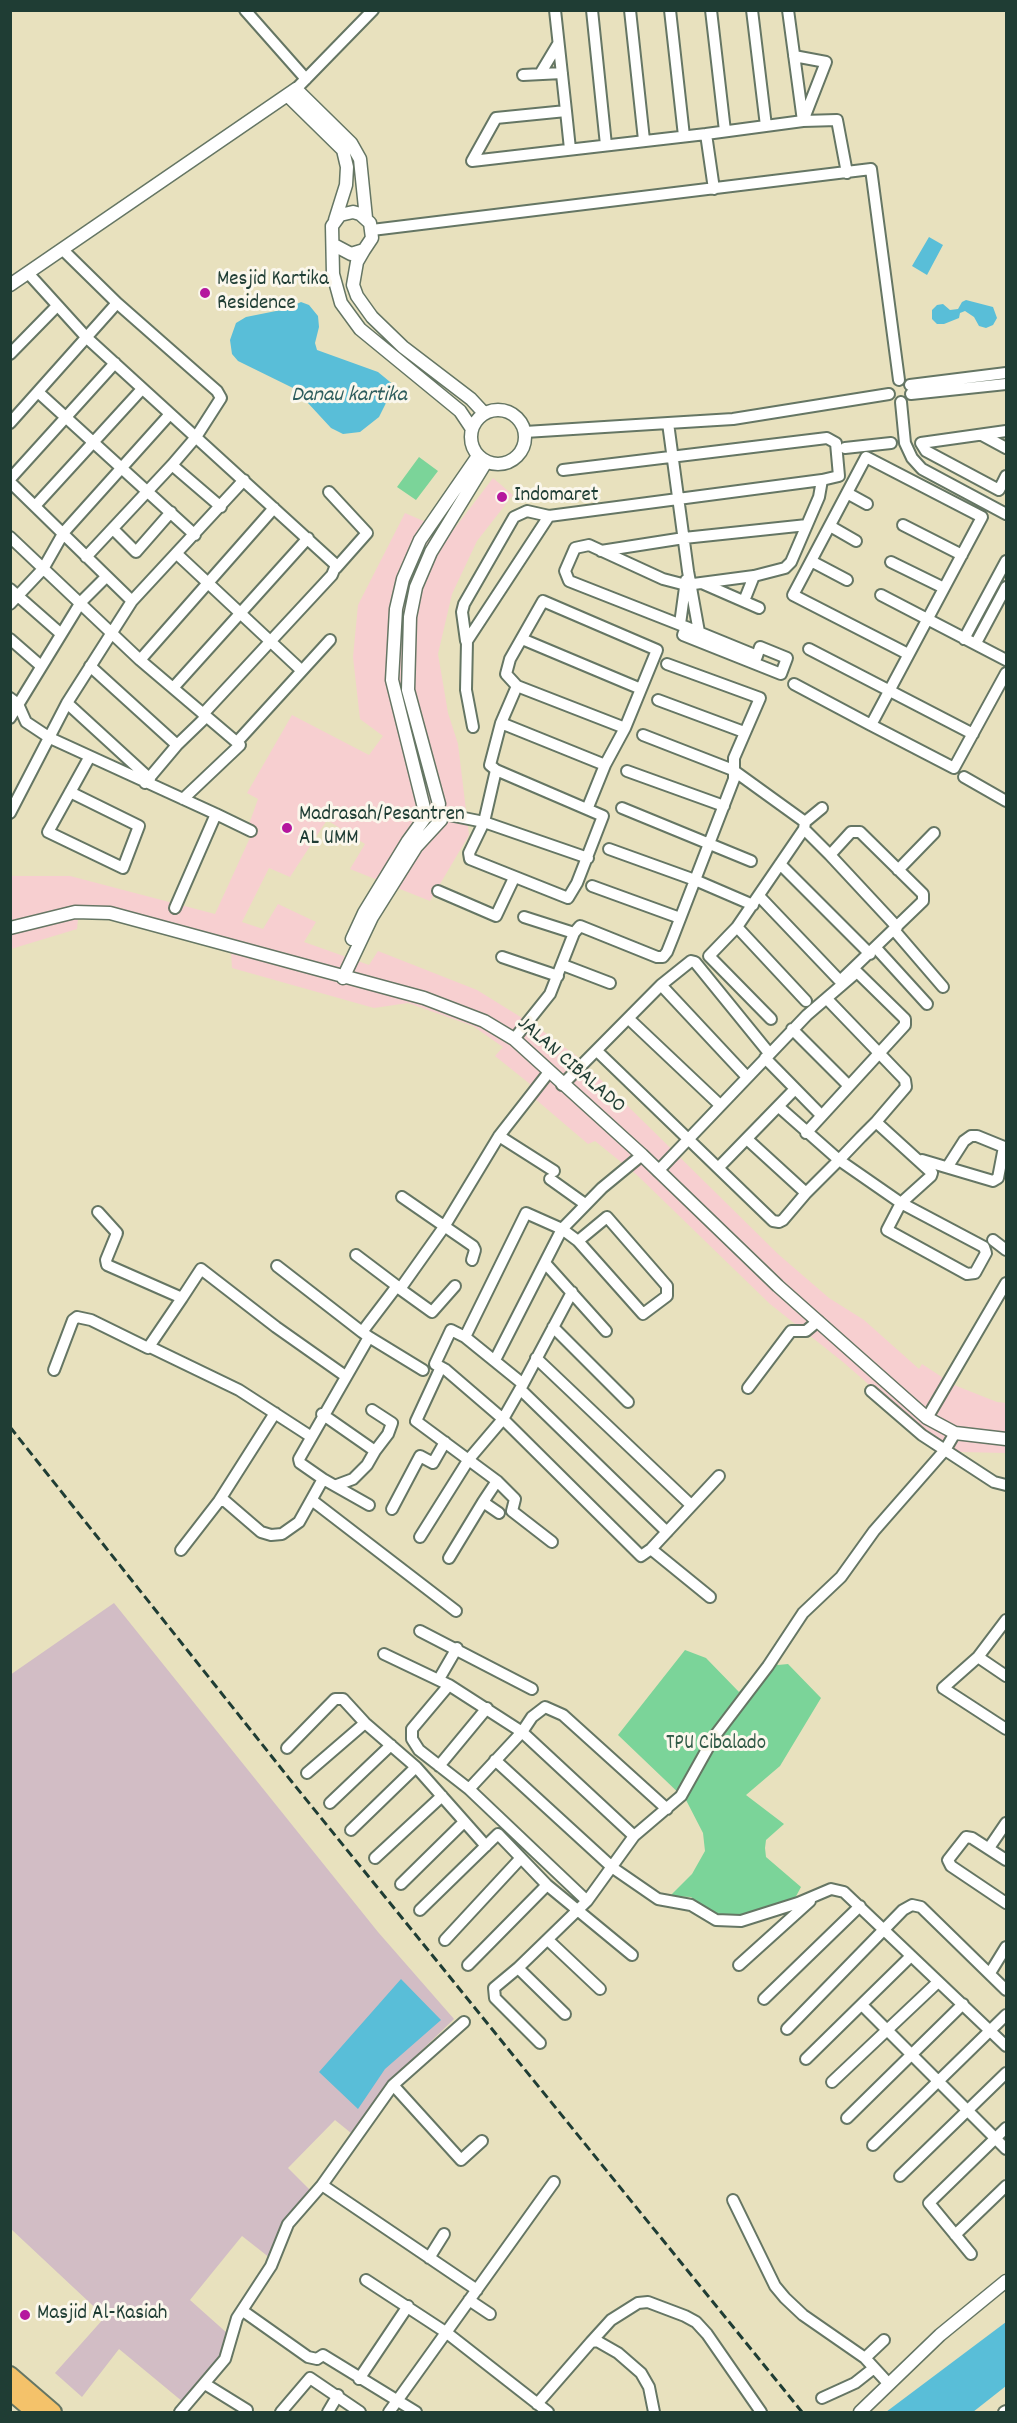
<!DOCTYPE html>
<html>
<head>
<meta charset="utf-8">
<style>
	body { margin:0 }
	#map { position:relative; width:1017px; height:2423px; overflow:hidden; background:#e8e1be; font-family:Dekko,sans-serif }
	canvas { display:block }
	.frame { position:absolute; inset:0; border:12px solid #1f3d34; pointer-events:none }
</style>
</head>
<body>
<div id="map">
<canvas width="1017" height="2423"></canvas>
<div class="frame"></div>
</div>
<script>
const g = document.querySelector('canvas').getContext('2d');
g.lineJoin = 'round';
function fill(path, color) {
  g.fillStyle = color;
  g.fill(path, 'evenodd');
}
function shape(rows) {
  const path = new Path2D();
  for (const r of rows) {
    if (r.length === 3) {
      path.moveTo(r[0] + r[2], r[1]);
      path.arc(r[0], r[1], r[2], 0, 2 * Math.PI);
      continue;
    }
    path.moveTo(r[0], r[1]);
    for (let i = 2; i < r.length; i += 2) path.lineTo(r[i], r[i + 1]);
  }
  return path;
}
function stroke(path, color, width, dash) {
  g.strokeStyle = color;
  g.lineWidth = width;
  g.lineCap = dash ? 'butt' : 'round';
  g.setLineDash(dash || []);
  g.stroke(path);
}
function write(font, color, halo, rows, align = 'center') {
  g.font = font + ' Dekko,sans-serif';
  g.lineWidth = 6;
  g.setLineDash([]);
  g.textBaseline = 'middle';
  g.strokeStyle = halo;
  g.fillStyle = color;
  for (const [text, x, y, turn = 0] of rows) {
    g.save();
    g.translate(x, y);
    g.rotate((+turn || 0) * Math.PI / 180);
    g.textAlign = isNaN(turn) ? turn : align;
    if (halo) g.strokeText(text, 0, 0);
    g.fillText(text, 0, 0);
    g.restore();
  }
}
const built = shape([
	[493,478,513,495,477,541,452,594,438,654,448,713,458,744,469,835,430,901,350,869,365,844,327,820,290,877,269,868,242,922,263,929,278,904,316,922,304,942,369,965,378,951,477,990,540,1029,578,1057,778,1254,829,1298,864,1320,919,1369,922,1364,954,1385,997,1402,1006,1403,1006,1453,960,1452,929,1437,843,1362,770,1304,637,1175,595,1141,588,1144,527,1092,530,1084,495,1056,503,1047,473,1026,408,1003,374,1008,232,968,231,952,110,919,78,919,77,929,11,949,11,876,70,876,215,914,254,829,248,827,258,799,247,793,292,715,369,755,383,736,360,719,353,657,358,605,405,513,451,533]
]);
const industrial = shape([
	[114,1603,378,1932,454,2019,388,2083,351,2133,335,2120,288,2168,310,2190,285,2218,270,2258,242,2236,190,2300,227,2333,225,2349,183,2402,119,2349,82,2397,55,2373,105,2317,11,2229,10,1675]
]);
const green = shape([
	[419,457,438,471,416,500,397,487],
	[685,1650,706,1658,739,1692,768,1657,778,1665,788,1664,821,1698,780,1766,746,1795,784,1824,766,1840,765,1848,766,1857,801,1887,794,1900,742,1915,720,1915,709,1912,691,1897,670,1896,692,1874,705,1851,703,1833,686,1800,618,1735]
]);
const water = shape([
	[929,237,943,245,927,275,912,266],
	[966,300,993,307,997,318,993,325,986,328,979,326,974,317,965,311,960,313,959,318,944,324,937,324,932,319,932,310,937,305,943,304,950,310,958,309,962,302],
	[301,302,309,305,318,316,319,327,315,343,317,350,378,372,395,386,396,389,393,389,379,417,360,432,343,434,331,428,295,389,238,361,232,354,230,340,236,323,246,317,286,309],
	[401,1979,441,2020,385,2069,358,2109,319,2072],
	[1006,2322,1006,2386,973,2412,886,2412]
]);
const minor = shape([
	[245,10,306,79],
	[555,10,566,111],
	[592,10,606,145],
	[630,10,644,140],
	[670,10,684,136],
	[711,10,725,131],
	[752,10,766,126],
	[788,10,803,121,837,120,847,173],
	[540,74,558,44],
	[523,75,562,73],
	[296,89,373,10],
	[570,149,566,111,496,118,472,161,706,134],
	[714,189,706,134,803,121,826,62,794,56],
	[372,230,871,169,899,380],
	[63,250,117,303,217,391,221,398,196,437,172,465,86,557],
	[28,273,87,338,336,565,332,575,203,714],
	[10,354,56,307],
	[910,385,1006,373],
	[38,392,195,535],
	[911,394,1006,384],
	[901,402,905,443,912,458,922,469,1006,514],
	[10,423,117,303],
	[668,423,733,419,889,394],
	[1006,431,921,443,926,451,999,490,1006,476],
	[525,432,668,423,688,571,699,632,696,640],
	[982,435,1006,448],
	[845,448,891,443],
	[172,465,221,507],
	[563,470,827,438,836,443,839,476,822,480],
	[10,479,115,363],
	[10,482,132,601],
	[329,492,367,533,336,568],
	[847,493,867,504],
	[35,506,142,389],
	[903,525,962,555],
	[830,526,856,541],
	[114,530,136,552,171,512],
	[10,537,140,660,240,745,183,799],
	[601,551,684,538,807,525],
	[177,554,301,670],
	[811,561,847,580],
	[891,562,944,588],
	[704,584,759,608],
	[10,589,60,633],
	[881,595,1006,660],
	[744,601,754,576],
	[10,604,43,569,64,532,170,414],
	[680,624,686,580],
	[10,639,41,666],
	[522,639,641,689],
	[964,639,1006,561],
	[466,641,462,612,464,604,514,517,527,511,549,516],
	[976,643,1006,587],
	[809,649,973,734],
	[140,660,274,508],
	[754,663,757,656,760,647,787,658,781,674,683,635,686,627,757,656],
	[90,666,177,745],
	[794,684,871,725,982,517,866,457,793,595,908,654],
	[173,688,308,538],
	[10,698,18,704,26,722,50,738,216,814,175,908],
	[658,700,744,732],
	[67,703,150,779],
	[10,718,81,602,106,577],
	[501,723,605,765],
	[871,725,954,768,1006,673],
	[473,727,466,690,467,641,549,516,822,480,819,497,791,562,785,568,754,576,686,585,663,579,589,545,575,548,565,571,569,581,686,627],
	[643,735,733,770,805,822,804,829,737,927,806,1001],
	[237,742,330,640],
	[496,770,484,822,469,853,470,859,568,898,577,883,603,816,496,770,490,765,501,723,517,686],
	[627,771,724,806],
	[964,777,1006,801],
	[145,783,177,745,206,717],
	[70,792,139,826,123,868,48,832,89,758],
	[588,807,605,765,625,728,657,650,543,601,510,659,506,674,517,686,625,728],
	[622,808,751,861],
	[10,813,67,703,132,601,244,480],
	[216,814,251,831],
	[444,814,484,822,588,858],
	[805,822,822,808],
	[609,849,695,880,753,905],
	[830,855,897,927],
	[780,864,870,954],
	[898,870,934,833],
	[592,886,680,918],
	[438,891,496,916,514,878],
	[759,896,840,981,923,901,923,894,860,832,851,832,830,855,804,829],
	[524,917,574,933],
	[737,927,709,956,771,1019],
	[894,930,943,987],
	[876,948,927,1004],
	[502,957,558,976],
	[563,965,610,983],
	[661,985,747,1077],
	[827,999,905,1080,906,1087,876,1122],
	[629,1019,720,1105],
	[792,1029,848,1085],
	[514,1039,550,994,574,933,580,926,657,957,663,957,667,952,673,937,734,779,734,758,760,698,667,664],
	[597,1051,773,1221,779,1222,783,1220,806,1193,839,1160,861,1137,876,1122,932,1173,931,1176,901,1203,887,1230,967,1274,975,1273,986,1253,984,1247,901,1203,839,1160,779,1107],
	[765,1058,821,1115],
	[562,1085,661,985,691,961,695,962,769,1053],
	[499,1136,554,1171],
	[748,1140,806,1193],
	[922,1160,993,1181,998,1178,1004,1147,977,1136,971,1136,964,1141,948,1166],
	[719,1167,794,1090],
	[658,1171,807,1015,857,972,905,1019,905,1025,806,1133],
	[550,1179,585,1204],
	[402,1197,473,1246,475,1250,472,1260],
	[98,1212,117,1233,106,1260,107,1265,182,1298,201,1269,276,1327,344,1375],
	[993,1240,1006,1250],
	[356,1255,397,1286],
	[545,1263,606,1331],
	[277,1266,362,1332],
	[400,1289,432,1312,455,1286],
	[553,1327,628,1402],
	[369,1337,423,1370],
	[465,1337,526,1213,562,1229,578,1241,643,1314,667,1296,667,1286,607,1217,578,1241],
	[150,1347,239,1390,310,1436],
	[536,1358,691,1505],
	[495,1360,562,1229,602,1188,642,1155],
	[441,1367,416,1421,497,1481,515,1499,512,1511,552,1542],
	[54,1370,73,1320,77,1317,91,1320,148,1348,182,1298],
	[523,1384,465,1337,451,1330,435,1364,446,1370,503,1419,523,1384,572,1292],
	[748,1388,791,1331,806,1331,818,1321],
	[520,1389,667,1532],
	[871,1391,922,1435,994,1482,1006,1485],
	[372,1410,392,1423,388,1434,375,1451],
	[322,1414,375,1451,367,1465,353,1479,337,1485],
	[927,1418,1006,1283],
	[497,1481,483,1502,499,1513],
	[219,1501,225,1501,261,1532,271,1535,282,1534,299,1522,323,1479],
	[313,1501,456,1611],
	[369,1505,323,1479,300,1463,299,1459,369,1337,362,1332,397,1286,400,1289,444,1227,499,1136,549,1072],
	[392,1509,420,1456,433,1463,445,1442],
	[420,1537,469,1459,503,1419,641,1556,651,1549,719,1476],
	[651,1549,710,1597],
	[181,1550,219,1501,275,1413],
	[449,1558,483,1502],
	[1006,1620,978,1657,943,1688,1006,1729],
	[420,1631,532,1689],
	[384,1654,449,1685],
	[978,1657,1006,1676],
	[439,1679,457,1648],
	[287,1748,335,1699,343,1699,365,1723,416,1767,486,1846],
	[495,1760,613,1868,658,1899,691,1905,716,1920,741,1921,798,1903,831,1889,844,1892,1006,2046],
	[439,1766,487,1708],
	[307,1773,365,1723],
	[469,1789,522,1732,532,1717,545,1707,563,1715,667,1809],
	[330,1803,391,1745],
	[351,1830,416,1767],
	[989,1848,1006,1823],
	[375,1858,442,1796],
	[1006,1860,972,1838,966,1837,948,1860,951,1866,1006,1903],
	[401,1884,464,1822],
	[587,1901,469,1789,419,1750,412,1739,412,1729,449,1685,522,1732,634,1836],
	[420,1910,498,1834,547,1885,632,1955],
	[445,1940,520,1859],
	[548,1940,600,1989],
	[468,1965,547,1885],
	[739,1965,810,1901],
	[518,1968,565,2014],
	[990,1973,1006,1947],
	[764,1999,860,1906],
	[862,2005,1006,2149],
	[787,2029,903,1910,912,1905,921,1907,1006,1990],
	[540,2043,495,1998,494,1988,518,1968,587,1901,634,1836,681,1796,714,1737,768,1666,803,1613,841,1577,874,1531,945,1450,955,1433],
	[806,2059,911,1956],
	[832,2082,938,1982],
	[393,2085,461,2160,482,2141],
	[847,2118,963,2004],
	[873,2145,1006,2015],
	[900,2176,1006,2073],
	[322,2185,477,2290],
	[733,2200,775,2286,785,2298,803,2315,865,2358,888,2383],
	[955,2235,1006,2186],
	[971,2254,929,2203,1006,2128],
	[429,2258,444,2234],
	[366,2280,447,2333,548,2412],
	[469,2300,490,2314],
	[243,2311,308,2357,317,2359,323,2355,416,2412],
	[591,2342,611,2320,638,2303,648,2302,685,2316,696,2322,707,2334,761,2412],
	[865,2358,884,2340],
	[359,2379,408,2306],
	[205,2384,247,2410],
	[822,2398,855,2383,874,2368],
	[537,2404,591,2342,597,2341,618,2353,641,2373,649,2387,654,2412],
	[180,2412,225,2359,237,2318,271,2266,288,2224,322,2185,393,2085,464,2022],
	[281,2412,310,2378,360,2412],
	[328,2412,338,2395],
	[389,2412,554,2182],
	[1004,2412,1006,2411]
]);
const tertiary = shape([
	[287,95,343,150,347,167,346,185,335,220],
	[334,245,351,254,364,250,372,238,370,223,360,214,353,212,340,215,332,226,333,274,341,303,360,329,460,411,472,429],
	[364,250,357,262,353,285,357,296,372,317,403,347,471,399,484,413],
	[10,285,296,89,351,143,360,159,366,218],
	[498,437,27],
	[439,804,408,690,410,617,416,587,431,552,486,462],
	[424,808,392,680,396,609,403,579,420,540,478,456],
	[10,928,75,912,110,913,424,998,484,1021,514,1039,642,1155,778,1286,927,1418,955,1433,1006,1439],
	[352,939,364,913,408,841,424,819],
	[343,978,372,917,416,847,441,820],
	[860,2412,940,2335,1006,2281]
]);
const trunk = shape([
	[10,2375,53,2412],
	[10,2391,35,2412]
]);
const rail = shape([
	[10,1427,292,1782,802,2412]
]);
const markers = [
	[205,293,6,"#b5179e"],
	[502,497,6,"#b5179e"],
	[287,828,6,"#b5179e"],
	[25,2315,6,"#b5179e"]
];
const poiNames = [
	["Mesjid Kartika",217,281],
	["Residence",217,305],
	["Indomaret",514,497],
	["Madrasah/Pesantren",299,816],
	["AL UMM",299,840],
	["Masjid Al-Kasiah",37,2315]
];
const streetNames = [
	["JALAN CIBALADO",570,1066,41]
];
const parkNames = [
	["TPU Cibalado",716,1745]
];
const waterNames = [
	["Danau kartika",349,397]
];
fill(built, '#f7cfd0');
fill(industrial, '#d2bdc5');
fill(green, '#7bd499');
fill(water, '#59bed8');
stroke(minor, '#657664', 14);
stroke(tertiary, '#657664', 15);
stroke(trunk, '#657664', 20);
stroke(minor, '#fff', 10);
stroke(tertiary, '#fff', 12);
stroke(trunk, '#f4c26a', 16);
stroke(rail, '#1f3d34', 3, [9, 4.5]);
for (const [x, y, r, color] of markers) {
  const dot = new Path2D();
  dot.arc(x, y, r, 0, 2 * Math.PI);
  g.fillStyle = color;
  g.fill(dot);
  stroke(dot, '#fbf7ec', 2);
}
write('21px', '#1f3d34', '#fbf7ec', poiNames, 'left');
write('21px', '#1f3d34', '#fbf7ec', streetNames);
write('21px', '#315b48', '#fbf7ec', parkNames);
write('italic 22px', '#2e5d5d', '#fbf7ec', waterNames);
</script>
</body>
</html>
